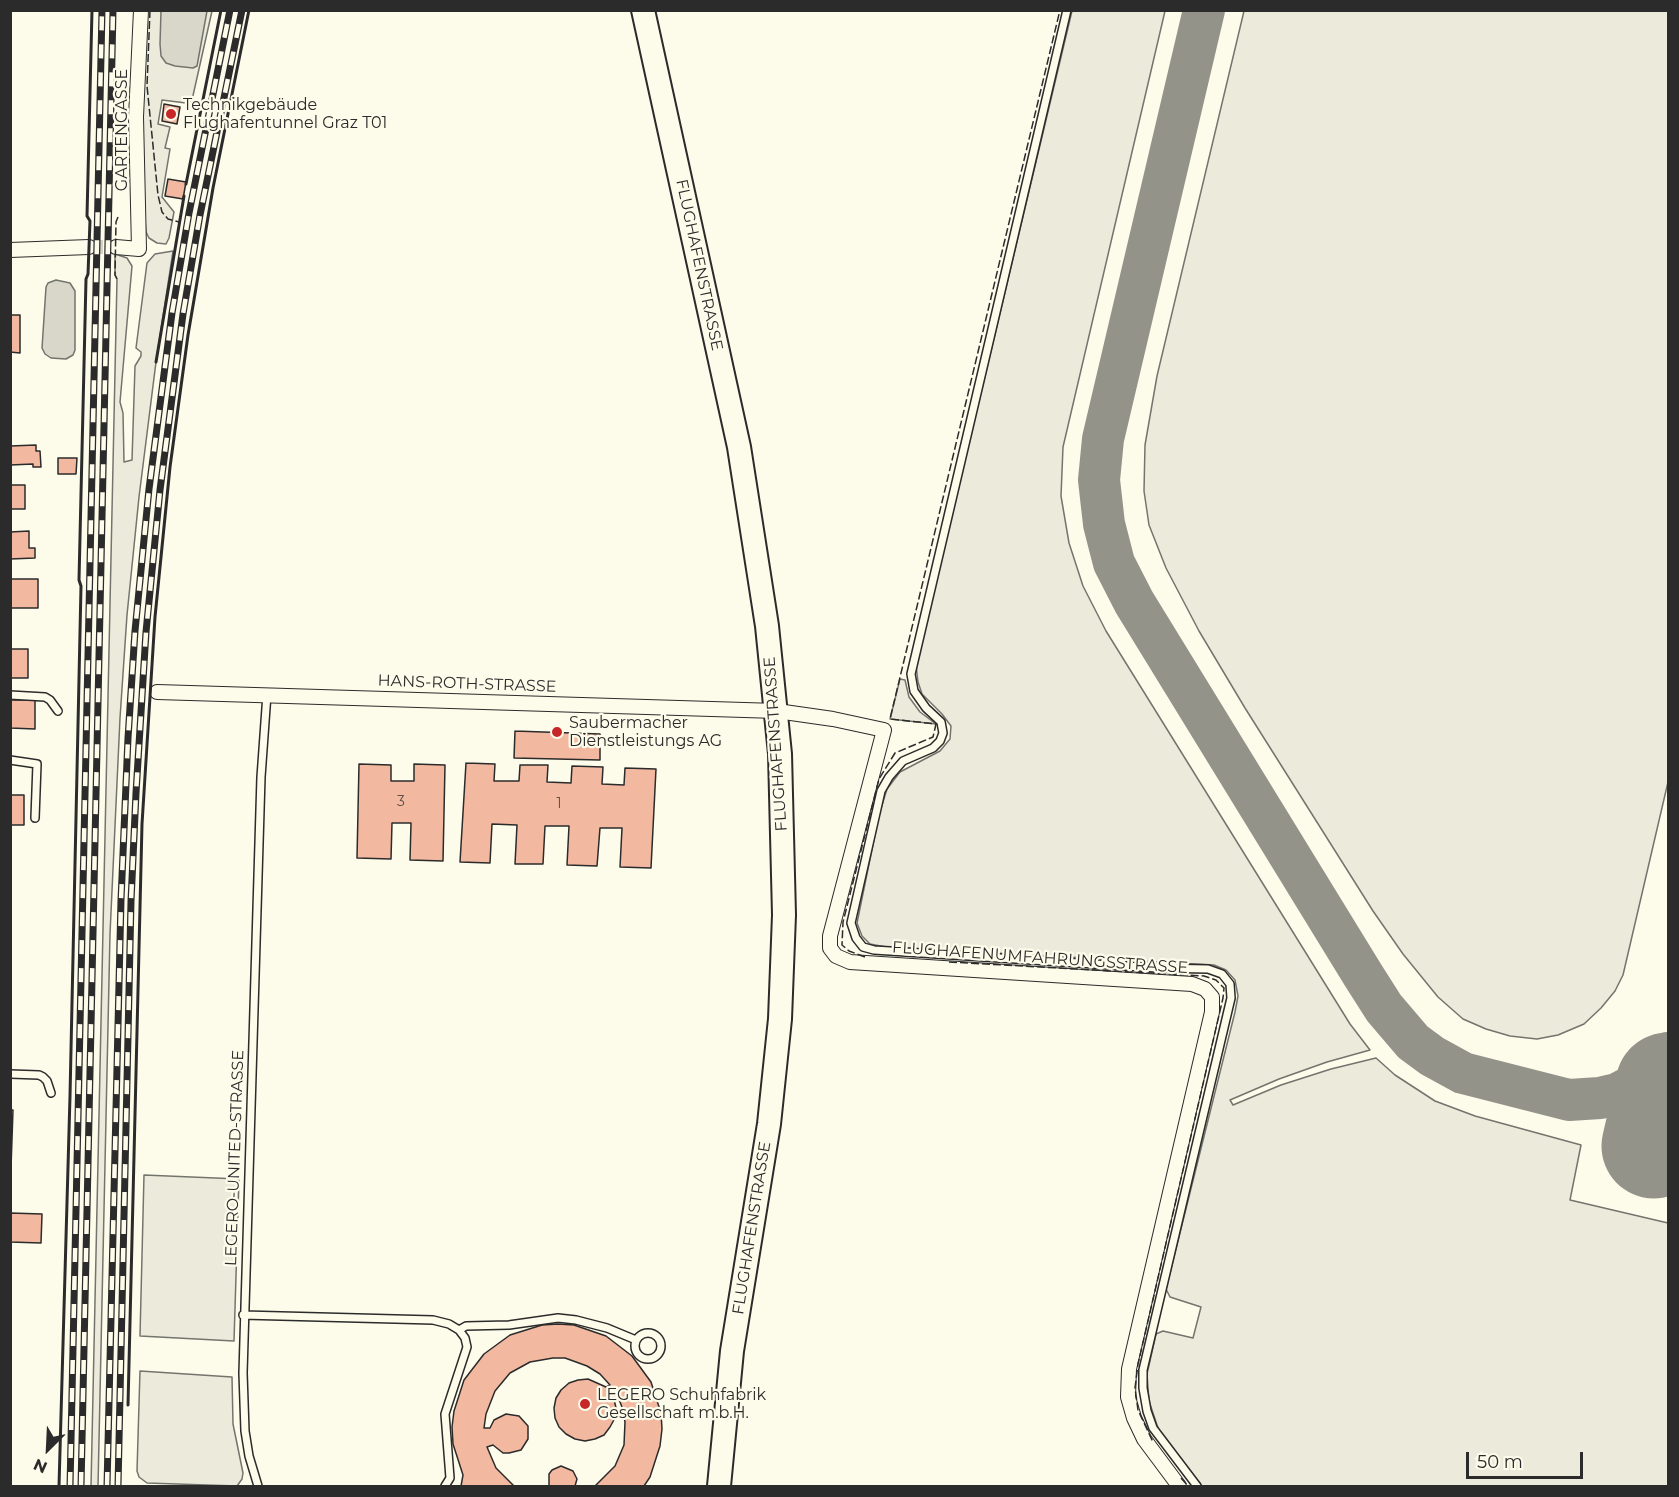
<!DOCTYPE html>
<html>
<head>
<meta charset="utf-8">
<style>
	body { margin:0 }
	#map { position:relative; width:1679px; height:1497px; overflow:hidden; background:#fdfbea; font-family:Montserrat,sans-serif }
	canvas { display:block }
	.frame { position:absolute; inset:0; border:12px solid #2b2b2b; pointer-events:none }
	.north { position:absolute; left:18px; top:1419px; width:60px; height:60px; -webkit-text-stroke:4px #fdfbea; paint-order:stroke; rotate:204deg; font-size:16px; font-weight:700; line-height:24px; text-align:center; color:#2b2b2b }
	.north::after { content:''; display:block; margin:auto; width:21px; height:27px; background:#2b2b2b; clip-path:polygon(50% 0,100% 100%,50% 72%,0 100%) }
	.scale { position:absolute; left:1466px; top:1452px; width:117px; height:27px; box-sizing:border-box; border:3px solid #2b2b2b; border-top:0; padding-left:8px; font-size:18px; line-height:21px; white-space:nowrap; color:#2b2b2b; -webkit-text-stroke:4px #fdfbea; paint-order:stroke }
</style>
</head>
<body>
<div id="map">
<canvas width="1679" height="1497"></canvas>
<div class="frame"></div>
<div class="north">N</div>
<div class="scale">50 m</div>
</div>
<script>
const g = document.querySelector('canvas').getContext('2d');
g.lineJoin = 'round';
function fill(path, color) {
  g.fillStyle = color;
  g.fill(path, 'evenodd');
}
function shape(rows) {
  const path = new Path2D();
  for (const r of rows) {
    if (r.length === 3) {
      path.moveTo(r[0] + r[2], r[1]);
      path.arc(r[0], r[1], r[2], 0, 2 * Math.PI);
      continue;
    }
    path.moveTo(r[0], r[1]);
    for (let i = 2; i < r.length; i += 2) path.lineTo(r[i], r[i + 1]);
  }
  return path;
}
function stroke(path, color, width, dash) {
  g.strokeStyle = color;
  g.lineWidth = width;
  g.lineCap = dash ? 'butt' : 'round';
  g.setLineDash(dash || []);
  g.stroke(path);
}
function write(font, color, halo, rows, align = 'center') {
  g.font = font + ' Montserrat,sans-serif';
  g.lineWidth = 4.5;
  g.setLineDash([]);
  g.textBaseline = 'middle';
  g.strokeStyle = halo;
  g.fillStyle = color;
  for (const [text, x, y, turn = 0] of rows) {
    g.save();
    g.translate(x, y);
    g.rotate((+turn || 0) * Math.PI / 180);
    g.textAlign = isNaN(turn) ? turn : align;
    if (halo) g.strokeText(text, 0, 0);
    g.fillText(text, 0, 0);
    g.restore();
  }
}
const green = shape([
	[145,11,212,11,192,100,186,103,162,100,158,124,170,127,165,148,170,149,162,197,174,212,169,238,166,244,157,243,149,238,146,232,143,195,142,85,145,11],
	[1072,11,1165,11,1063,447,1061,496,1069,543,1083,586,1106,631,1350,1024,1370,1050,1327,1062,1279,1079,1230,1100,1233,1105,1281,1085,1331,1069,1376,1058,1395,1075,1435,1101,1475,1116,1581,1145,1570,1200,1668,1223,1668,1486,1202,1486,1159,1431,1149,1401,1147,1374,1156,1334,1163,1331,1193,1338,1201,1307,1170,1297,1166,1289,1235,1012,1238,996,1235,980,1226,970,1214,965,886,947,870,944,862,936,857,923,879,815,887,789,900,772,940,751,950,739,951,726,942,714,922,694,918,682,916,665,1072,11],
	[1244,11,1668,11,1668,782,1623,975,1615,991,1601,1008,1584,1024,1558,1035,1537,1039,1510,1036,1486,1029,1463,1019,1438,997,1403,954,1373,911,1245,708,1199,631,1166,568,1149,525,1144,491,1145,445,1157,376,1244,11],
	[173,251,156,362,139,497,127,615,120,718,110,934,98,1486,91,1486,117,279,115,275,115,254,127,258,132,266,120,402,123,413,124,462,132,460,135,366,141,356,141,352,136,348,147,263,155,254,173,251],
	[900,679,905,680,909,697,920,712,936,724,890,719,900,679],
	[144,1175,239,1179,234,1341,140,1336,144,1175],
	[140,1371,232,1377,233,1424,243,1473,242,1479,237,1486,147,1483,139,1477,137,1471,140,1371]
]);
const water = shape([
	[161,11,207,11,197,66,193,68,175,66,166,63,161,56,160,44,161,11],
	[56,280,70,283,75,291,75,350,73,355,66,359,51,358,45,354,42,348,46,287,48,283,56,280]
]);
const taxiway = shape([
	[1204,10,1103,439,1099,480,1104,524,1114,563,1134,602,1363,975,1384,1008,1413,1042,1432,1056,1463,1073,1569,1100,1600,1098,1617,1094,1634,1085,1654,1070,1668,1053]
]);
const runway = shape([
	[1654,1146,1668,1085]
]);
const building = shape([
	[164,104,180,107,177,124,162,121,164,104],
	[168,179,186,182,183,199,165,196,168,179],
	[10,315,20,315,20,353,10,352,10,315],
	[36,445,36,451,40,451,41,467,33,467,33,464,10,465,10,446,36,445],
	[58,458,77,458,76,474,58,474,58,458],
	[10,485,25,485,25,509,10,509,10,485],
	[29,531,29,548,35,548,35,558,10,559,10,532,29,531],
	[10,579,38,579,38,608,10,608,10,579],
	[10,649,28,649,28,678,10,678,10,649],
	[10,700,35,700,35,729,10,728,10,700],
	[515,731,600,734,600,760,514,758,515,731],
	[466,763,495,764,494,781,519,781,520,765,548,765,547,782,571,783,572,766,603,767,602,784,624,785,625,768,656,769,651,868,620,867,622,828,600,828,597,866,567,865,569,826,545,826,543,864,515,864,517,825,492,824,490,863,460,862,466,763],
	[359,764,391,765,391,781,414,781,414,764,445,765,443,861,410,860,411,823,392,823,391,859,357,858,359,764],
	[10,795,24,795,24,825,10,825,10,795],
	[10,1110,13,1110,10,1197,10,1110],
	[10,1213,42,1214,41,1243,10,1242,10,1213],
	[558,1324,574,1325,606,1336,632,1356,651,1382,661,1413,662,1429,660,1446,650,1477,644,1486,595,1486,615,1466,624,1445,625,1422,622,1407,618,1397,614,1399,616,1408,615,1418,610,1427,604,1435,595,1439,585,1441,575,1439,566,1434,559,1427,555,1418,554,1408,556,1398,561,1390,569,1383,578,1380,588,1379,606,1387,610,1385,600,1374,587,1366,565,1358,553,1358,530,1362,510,1373,495,1391,486,1414,484,1428,490,1428,494,1420,506,1414,519,1416,528,1426,528,1439,521,1450,509,1453,503,1453,493,1445,487,1447,496,1468,514,1486,461,1486,463,1475,453,1444,452,1427,454,1411,464,1380,484,1354,510,1335,542,1325,558,1324],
	[561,1466,573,1471,577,1479,575,1486,549,1486,549,1474,552,1470,561,1466]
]);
const minorTunnel = shape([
	[89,247,116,247]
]);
const service = shape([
	[1067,10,911,674,914,691,926,708,941,722,943,733,940,741,933,748,903,761,889,777,881,791,851,923,856,938,863,947,874,950,1157,968,1208,969,1222,974,1230,984,1231,998,1143,1370,1143,1388,1147,1411,1153,1428,1197,1486],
	[10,695,45,697,50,700,58,711],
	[10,760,37,764,35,818],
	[10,1074,39,1075,43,1077,47,1081,51,1093],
	[243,1315,433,1320,449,1324,459,1330,465,1338,467,1347,445,1414,450,1478,445,1486],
	[459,1330,466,1326,509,1325,558,1318,576,1320,607,1328,636,1340],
	[648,1346,13],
	[258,1486,249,1456,245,1431,243,1373,261,777,267,694]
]);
const minor = shape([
	[116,247,139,249,136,117,141,10],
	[10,250,89,247],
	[157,692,777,711,833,719,884,730,830,936,830,948,836,956,850,962,1192,984,1205,989,1212,997,1212,1012,1129,1369,1128,1397,1134,1418,1144,1439,1179,1486]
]);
const primary = shape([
	[643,10,739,447,767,626,780,754,784,915,780,1019,769,1124,732,1351,719,1486]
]);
const rail = shape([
	[70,1486,102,10],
	[81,1486,113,10],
	[107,1486,121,900,128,738,135,631,149,489,172,313,189,213,230,10],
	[118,1486,131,901,136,793,146,632,160,490,183,314,200,215,242,10]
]);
const fence = shape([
	[150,10,147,86,158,195,162,212,168,219,179,222],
	[117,279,115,275,116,222,118,217],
	[865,957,849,951,842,945,843,922,879,779,895,753,933,737,936,724,890,719,1060,10],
	[949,962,1204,976,1216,980,1224,988,1223,998,1138,1364,1135,1388,1138,1410,1153,1442],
	[1181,1478,1188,1486]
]);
const wall = shape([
	[186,184,221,10],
	[156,362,184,196],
	[128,1405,142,824,155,617,170,467,188,335,213,188,249,10],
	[59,1486,70,1096,81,586,79,580,86,279,88,274,90,221,87,216,92,10]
]);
const markers = [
	[171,114,6,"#c62828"],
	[557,732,6,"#c62828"],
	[585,1404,6,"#c62828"]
];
const numberNames = [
	["3",401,802],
	["1",559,804]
];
const poiNames = [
	["Technikgebäude",183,105],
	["Flughafentunnel Graz T01",183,123],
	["Saubermacher",569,723],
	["Dienstleistungs AG",569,741],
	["LEGERO Schuhfabrik",597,1395],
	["Gesellschaft m.b.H.",597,1413]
];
const streetNames = [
	["GARTENGASSE",122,130,-90],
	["FLUGHAFENSTRASSE",699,265,78],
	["HANS-ROTH-STRASSE",467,684,2],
	["FLUGHAFENSTRASSE",776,744,-94],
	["FLUGHAFENUMFAHRUNGSSTRASSE",1040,958,4],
	["LEGERO-UNITED-STRASSE",235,1158,-88],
	["FLUGHAFENSTRASSE",752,1228,-81]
];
fill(green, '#ecebdb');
stroke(green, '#74746e', 1.5);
fill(water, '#d8d7c9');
stroke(water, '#74746e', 1.5);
stroke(taxiway, '#94938a', 42);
stroke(runway, '#94938a', 105);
fill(building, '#f2b8a0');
stroke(building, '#2b2b2b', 1.5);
stroke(minorTunnel, '#d3d1c4', 14, [14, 7]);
stroke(service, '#2b2b2b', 10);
stroke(minor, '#2b2b2b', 16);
stroke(primary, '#2b2b2b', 26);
stroke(service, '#fdfbea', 7);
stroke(minor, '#fdfbea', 14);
stroke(primary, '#fdfbea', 22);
stroke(rail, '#2b2b2b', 7);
stroke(rail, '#fdfbea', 4.5, [14]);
stroke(fence, '#2b2b2b', 1.5, [8, 3]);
stroke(wall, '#2b2b2b', 3);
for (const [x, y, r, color] of markers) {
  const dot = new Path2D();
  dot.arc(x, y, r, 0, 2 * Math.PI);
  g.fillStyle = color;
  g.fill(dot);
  stroke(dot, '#fdfbea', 2);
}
write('14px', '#5d4e48', null, numberNames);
write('16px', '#2b2b2b', '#fdfbea', poiNames, 'left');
write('16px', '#2b2b2b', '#fdfbea', streetNames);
</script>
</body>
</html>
